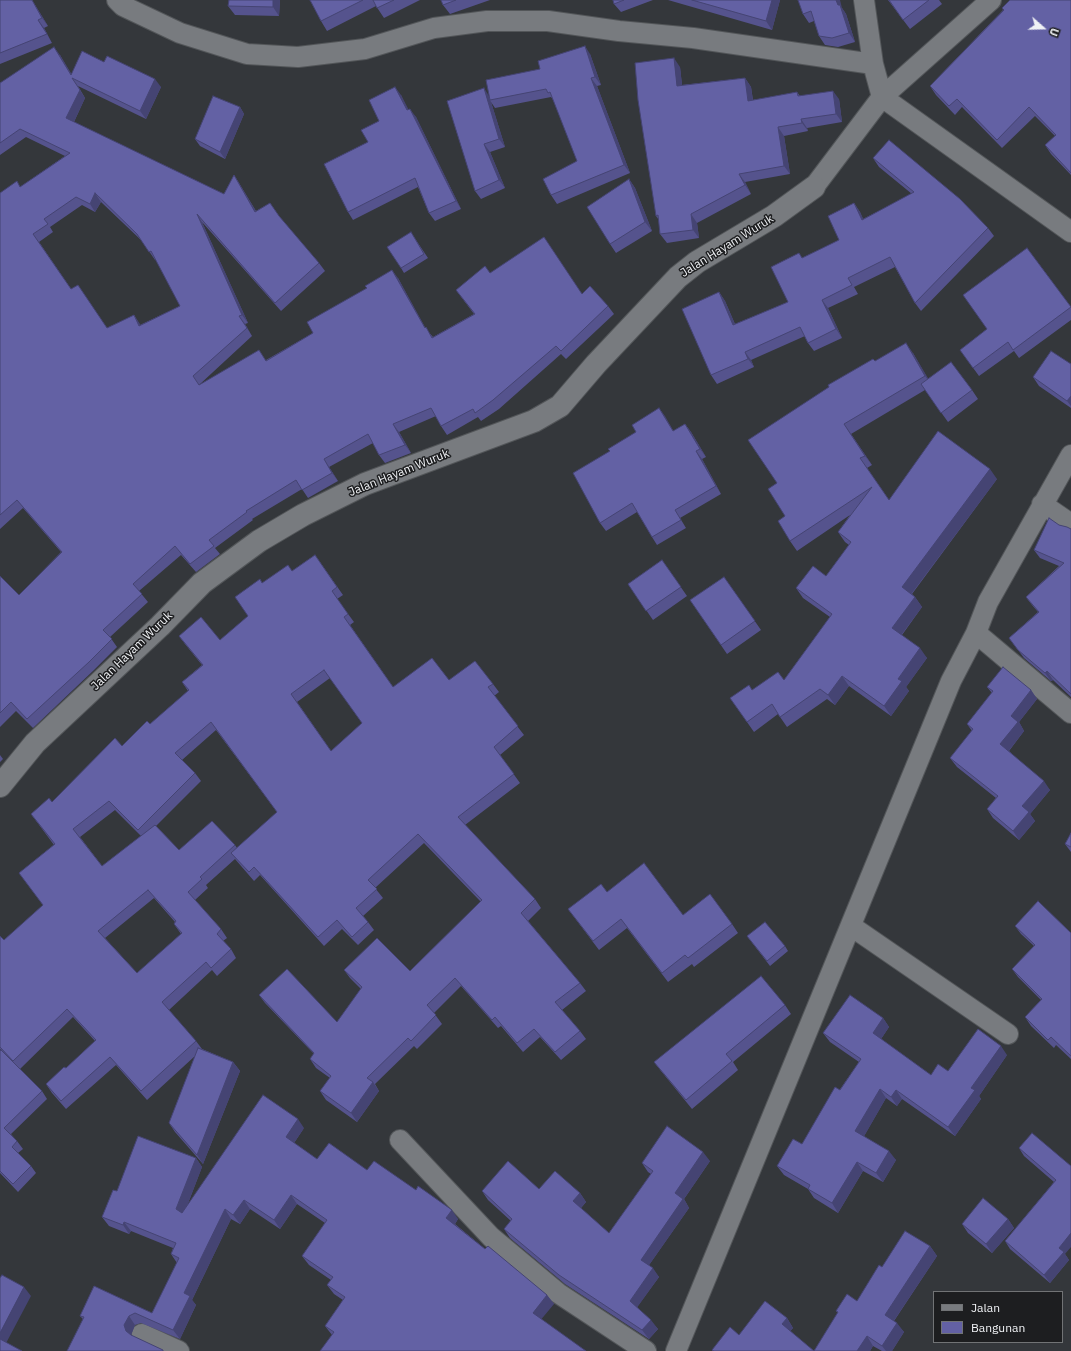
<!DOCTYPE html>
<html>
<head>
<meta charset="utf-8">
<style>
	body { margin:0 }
	#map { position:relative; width:1071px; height:1351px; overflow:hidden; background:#34373b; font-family:"IBM Plex Sans",sans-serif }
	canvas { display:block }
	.legend { position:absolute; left:933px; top:1291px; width:130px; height:52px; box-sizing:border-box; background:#1d1e20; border:1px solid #717375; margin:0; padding:5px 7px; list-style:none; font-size:12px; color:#f0f2f5 }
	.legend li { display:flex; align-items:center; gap:8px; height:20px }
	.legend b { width:20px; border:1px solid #717375 }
	.north { position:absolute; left:1023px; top:8px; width:40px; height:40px; -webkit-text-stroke:3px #1d1e20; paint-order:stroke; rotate:110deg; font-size:11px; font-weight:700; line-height:16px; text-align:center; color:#f0f2f5 }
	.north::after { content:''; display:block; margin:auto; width:14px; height:18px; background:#f0f2f5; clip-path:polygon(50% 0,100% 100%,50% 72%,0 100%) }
</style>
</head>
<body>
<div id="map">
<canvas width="1071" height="1351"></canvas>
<ul class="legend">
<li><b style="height:5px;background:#787b7f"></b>Jalan</li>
<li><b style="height:11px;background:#6361a4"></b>Bangunan</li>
</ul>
<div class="north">U</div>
</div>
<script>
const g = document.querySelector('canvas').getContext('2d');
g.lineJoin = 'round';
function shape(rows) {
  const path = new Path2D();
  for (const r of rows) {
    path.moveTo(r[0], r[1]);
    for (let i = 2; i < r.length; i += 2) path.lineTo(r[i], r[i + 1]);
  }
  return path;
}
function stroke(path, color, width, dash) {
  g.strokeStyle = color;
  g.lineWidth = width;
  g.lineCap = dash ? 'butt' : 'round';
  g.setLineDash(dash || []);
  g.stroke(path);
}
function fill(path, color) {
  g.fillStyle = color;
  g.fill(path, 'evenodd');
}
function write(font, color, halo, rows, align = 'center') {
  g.font = font + ' "IBM Plex Sans",sans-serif';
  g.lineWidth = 3;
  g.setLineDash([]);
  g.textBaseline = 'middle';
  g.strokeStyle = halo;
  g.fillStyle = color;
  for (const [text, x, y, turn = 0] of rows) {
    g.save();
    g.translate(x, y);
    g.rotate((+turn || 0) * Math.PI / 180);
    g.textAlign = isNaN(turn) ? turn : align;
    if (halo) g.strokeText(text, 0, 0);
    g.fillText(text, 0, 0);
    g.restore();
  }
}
const minor = shape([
	[117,0,123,6,180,33,247,54,298,57,365,49,434,28,487,21,548,21,619,31,693,38,873,64,882,97,991,0],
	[864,0,873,64],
	[814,187,882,97,1071,232],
	[1042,504,1071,524],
	[976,633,1071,713],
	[851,926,1008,1034],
	[400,1140,491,1237,558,1293,646,1351],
	[142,1334,179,1351],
	[676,1351,951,681,976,633,988,602,1071,455]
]);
const tertiary = shape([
	[0,786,35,743,160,626,202,583,259,541,303,515,365,484,534,421,560,406,596,364,678,277,697,262,774,216,814,187]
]);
const wall = shape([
	[0,0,32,0,48,26,44,28,52,43,0,64],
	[280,0,279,16,235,15,228,6],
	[310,0,420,0,384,18,376,6,327,31,321,21],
	[441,0,490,0,450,14,443,5],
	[613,0,653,0,621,12,614,4],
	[668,0,780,0,772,30],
	[798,0,842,8,846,14,855,42,838,47,825,45,819,36,814,21,809,23,803,14],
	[888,0,939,0,942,4,910,29],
	[1071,0,1071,175,1051,154,1045,145,1055,136,1035,116,1002,148,962,107,955,115,936,95,930,86,1003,10,1002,8],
	[590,54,601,85,597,86,630,173,557,204,551,195,577,161,554,101,551,97,495,108,491,102,505,147,490,152,505,188,481,199,475,191,489,96,540,69],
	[60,55,71,74,104,62,161,87,146,119,78,86,85,98,74,122,224,194,234,175,239,183,256,211,270,203,281,219,319,263,325,271,281,311,202,222,248,323,245,324,252,336,199,385,266,360,313,333,398,278,425,328,433,337,474,314,456,290,490,273,582,293,608,306,614,314,566,359,561,354,499,409,481,421,478,417,447,435,441,426,436,416,399,432,411,453,385,463,379,455,373,443,329,467,338,481,308,498,302,489,252,519,253,520,215,548,220,554,196,572,181,555,139,591,148,602,110,637,117,647,94,670,33,728,16,711,0,727,0,576,19,595,61,552,23,508,0,529,0,193,20,187,65,156,26,137,0,155,0,83],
	[101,202,142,241,155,260,156,259,180,306,140,325,134,315,107,328,71,289,39,242,53,232,50,227,82,205,95,212],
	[680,67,682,85,745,78,751,87,753,100,797,92,800,96,839,99,842,122,807,128,808,131,784,136,790,174,745,182,751,194,697,223,699,238,667,243,660,234,659,220,656,216],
	[401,95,408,110,416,117,461,209,435,221,429,213,418,187,353,220,348,212,368,142],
	[240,107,244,114,225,159,200,146,195,139],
	[873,158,988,228,994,236,921,311,915,303,895,267,854,287,858,294,828,308,842,338,814,351,808,343,805,336,751,360,754,367,717,384,711,375,719,292,725,301,735,324,788,302,802,258,839,240,854,203,860,212,863,219,912,194,879,167],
	[629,179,635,188,652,231,616,253,610,244],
	[414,237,428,258,404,273,401,268],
	[1027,248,1071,307,1071,320,1019,358,1014,351,979,376,960,350,987,329],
	[913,353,928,379,972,390,978,399,948,422,925,390,851,434,872,465,867,468,889,500,997,479,912,594,915,597,922,607,902,635,927,658,906,687,909,691,891,716,849,686,835,705,827,699,787,727,778,714,754,732,730,698,752,690,784,680,830,617,803,598,796,588,826,576,849,545,845,542,838,532,850,515,797,551,790,541,785,516,777,483,875,361],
	[1071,364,1071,408,1039,386,1033,377],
	[659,408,673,431,685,424,691,432,706,457,702,459,721,494,680,518,686,528,657,545,652,537,637,512,606,531,600,523,610,451,636,432],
	[1059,525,1071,529,1071,697,1053,680,1051,681,1024,658,1009,638,1038,612,1032,605,1026,597,1059,566,1040,558,1034,550],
	[315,555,343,595,337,599,354,622,350,625,393,687,449,680,493,684,499,692,494,696,524,735,500,755,520,783,465,825,535,899,541,908,528,921,580,983,586,991,562,1010,580,1031,586,1039,561,1060,540,1037,523,1052,501,1026,498,1028,461,986,434,1013,442,1024,417,1049,414,1046,375,1084,379,1091,357,1122,326,1100,320,1091,330,1078,316,1068,310,1059,314,1054,265,1003,259,995,337,1022,361,989,350,978,344,970,410,971,481,902,424,843,375,888,383,898,363,916,368,922,374,930,358,945,342,929,324,946,260,875,254,881,235,859,206,885,208,888,195,900,221,929,227,938,223,941,231,949,236,958,217,976,212,970,169,1010,196,1041,202,1049,233,1062,240,1071,203,1164,175,1132,169,1123,195,1056,147,1100,116,1065,66,1109,52,1093,46,1084,66,1068,95,1041,73,1017,20,1069,42,1091,47,1099,11,1134,17,1141,23,1149,18,1153,31,1166,36,1173,18,1192,0,1173,0,1051,1,1050,0,1049,0,936,4,940,43,905,19,873,54,845,31,814,52,802,150,724,188,691,182,682,202,665,185,644,179,636,220,640,248,616,262,583,292,571],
	[330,678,362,723,331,751,297,702],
	[216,730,277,812,237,848,235,845,179,850,156,826,201,781,195,773,182,760],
	[115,810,141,836,102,866,80,837],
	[154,898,175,922,174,924,181,934,137,973,105,938],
	[662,560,687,596,653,620,628,584],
	[724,577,761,630,727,654,690,600],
	[987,687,1031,690,1037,699,1019,722,1024,731,1009,751,1050,790,1030,814,1035,821,1019,840,993,818,987,809,996,798,957,767,950,758,972,731,967,724,992,693],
	[0,755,3,759,0,762],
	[1071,833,1071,852,1065,844],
	[607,892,683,915,732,924,738,933,694,967,692,964,668,982,627,928,599,950,568,909],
	[1015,926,1071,933,1071,1059,1056,1045,1054,1048,1031,1026,1025,1017,1041,1000,1018,977,1012,969,1034,946,1021,934],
	[747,936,785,946,788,951,770,966],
	[785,1005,791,1014,733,1062,738,1070,692,1109,661,1071,654,1062],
	[883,1018,889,1027,881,1039,931,1075,948,1071,1007,1055,979,1096,981,1099,955,1136,902,1099,897,1106,886,1098,864,1136,896,1160,883,1182,863,1171,838,1213,814,1198,808,1189,784,1175,777,1166,802,1144,859,1062,830,1042,823,1033],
	[304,1128,294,1143,317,1159,367,1170,458,1219,455,1224,485,1249,547,1295,554,1304,332,1335,325,1326,343,1300,334,1294,327,1285,331,1280,309,1265,302,1256,325,1223,297,1204,280,1229,250,1209,240,1224,231,1219,192,1300,196,1305,180,1339,141,1323,135,1325,131,1335,83,1319,80,1316,94,1286,152,1313,177,1263,171,1254,173,1248,131,1231,129,1234,109,1226,102,1217,117,1191,196,1158,202,1167,187,1206],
	[1019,1148,1071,1166,1065,1254,1069,1260,1050,1283,1010,1249,1005,1241,1054,1182,1024,1156],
	[710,1161,684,1199,689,1208,649,1265,659,1277,637,1307,658,1329,649,1339,565,1284,510,1238,504,1229,511,1221,488,1200,482,1191,539,1189,580,1193,586,1202,581,1208,609,1233,651,1174,648,1172,642,1163],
	[1008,1219,1014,1228,992,1253,968,1233,962,1224],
	[930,1246,937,1256,894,1321,904,1332,892,1351,882,1351,873,1346,870,1351,713,1351,712,1350,739,1335,787,1318,793,1328,790,1331,814,1351,838,1313,836,1311,857,1301,882,1267]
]);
const shadedWall = shape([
	[32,0,48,26,42,18],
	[273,0,280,0,279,16,273,7],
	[772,0,780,0,772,30,766,21],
	[836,0,840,0,842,8,846,14,855,42,849,33],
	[38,20,44,28,52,43,47,34],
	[585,46,590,54,601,85,595,77],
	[54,47,60,55,74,78,73,78],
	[674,58,680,67,683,94,677,86],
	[72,78,85,98,72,126,66,118],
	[591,78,597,86,630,173,624,165],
	[745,78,751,87,754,109,748,101],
	[155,79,161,87,146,119,140,111],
	[395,87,401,95,413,118,407,110],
	[484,88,489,96,490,100,491,102,505,147,499,139],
	[833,91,839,99,842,122,836,114],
	[240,107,244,114,225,159,220,152],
	[410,109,416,117,461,209,456,201],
	[801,119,807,128,808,131,802,123],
	[778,127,784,136,790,174,784,166],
	[484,144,490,152,505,188,499,180],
	[739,174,745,182,751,194,745,185],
	[234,175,239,183,261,220,255,212],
	[629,179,635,188,652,231,645,222],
	[95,193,101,202,95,212,90,204],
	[854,203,860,212,868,229,862,220],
	[197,214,202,222,248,323,242,315],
	[691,214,697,223,699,238,693,230],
	[392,270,398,278,430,336,425,328],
	[719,292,725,301,739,334,733,325],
	[822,300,828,308,842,338,836,329],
	[134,315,140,324,144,334,139,326],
	[239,316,245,324,252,336,247,328],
	[906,343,913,353,932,385,925,376],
	[745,352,751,360,754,367,748,359],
	[1071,396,1071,406,1067,401],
	[659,408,665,416,678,439,673,431],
	[393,424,399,432,411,453,405,445],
	[685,424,691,432,706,457,700,449],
	[844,424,851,434,872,465,865,456],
	[696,451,702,459,721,494,716,486],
	[324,459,329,467,338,481,332,473],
	[990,469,997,479,909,597,902,587],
	[915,597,922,607,899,638,892,628],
	[920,648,927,658,906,687,909,691,891,716,884,706,898,679],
	[1047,671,1053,680,1051,681,1045,673],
	[842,676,849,686,835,705,828,695],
	[1031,690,1037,699,1019,722,1024,731,1007,753,1000,744,1011,716],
	[1044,781,1050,790,1030,814,1035,821,1019,840,1013,831,1022,806],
	[883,1018,889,1027,879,1042,873,1033],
	[1001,1046,1007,1055,979,1096,981,1099,955,1136,948,1127,971,1088],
	[233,1062,240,1071,203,1164,197,1155],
	[373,1082,379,1091,357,1122,351,1113],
	[880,1089,886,1098,862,1140,855,1131],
	[896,1090,902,1099,897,1106,891,1097],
	[298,1119,304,1128,292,1146,286,1137],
	[889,1151,896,1160,883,1182,876,1173],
	[703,1152,710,1161,684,1199,689,1208,647,1268,641,1260,675,1193],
	[196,1158,202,1167,182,1219,176,1209],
	[857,1162,863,1171,838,1213,832,1203],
	[580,1193,586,1202,579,1210,573,1201],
	[291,1195,297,1204,280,1229,274,1220],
	[244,1200,250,1209,240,1224,233,1215],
	[225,1209,231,1219,192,1300,196,1305,180,1339,173,1330,184,1293],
	[452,1210,458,1219,453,1227,446,1218],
	[1008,1219,1014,1228,992,1253,986,1244],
	[124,1222,131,1231,129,1234,123,1225],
	[1071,1233,1071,1247,1065,1254,1069,1260,1050,1283,1044,1275,1059,1248],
	[930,1246,937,1256,891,1325,885,1315],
	[653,1268,659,1277,636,1309,630,1301],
	[24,1287,31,1296,4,1347,0,1341,0,1333],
	[547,1295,554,1304,539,1322,533,1313],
	[129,1316,135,1325,131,1335,126,1331,124,1325],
	[787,1318,793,1328,788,1334,782,1324],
	[651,1320,658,1329,649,1339,642,1330],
	[897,1323,904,1332,892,1351,886,1351,882,1346],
	[867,1336,873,1346,870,1351,857,1351]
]);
const building = shape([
	[0,0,32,0,42,18,38,20,47,34,0,53,0,0],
	[229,0,273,0,273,7,228,6,229,0],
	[310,0,363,0,321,21,310,0],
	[373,0,394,0,377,8,373,0],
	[441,0,456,0,443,5,441,0],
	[613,0,624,0,614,4,613,0],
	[692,0,772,0,766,21,692,0],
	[798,0,836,0,838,5,840,5,849,33,832,38,819,36,811,11,803,14,798,0],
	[889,0,929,0,903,20,889,0],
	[1010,0,1071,0,1071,173,1045,145,1056,135,1029,107,997,140,957,99,949,106,930,86,1004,10,1002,8,1010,0],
	[585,46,595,77,591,78,624,165,551,195,543,179,577,161,550,92,548,93,546,89,490,100,486,80,540,69,538,61,585,46],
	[54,47,71,75,82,51,104,62,107,56,155,79,140,111,72,78,80,90,66,118,224,194,234,175,255,212,270,203,279,216,319,263,275,303,197,214,242,315,239,316,247,328,193,376,199,385,259,350,266,361,313,333,307,322,367,288,365,286,392,270,425,328,426,327,432,338,475,314,456,290,485,266,490,273,544,237,582,294,590,286,608,306,561,351,556,346,493,400,475,413,473,409,441,426,431,408,393,424,405,445,379,455,368,434,324,459,332,473,302,490,296,480,246,511,247,512,209,540,214,546,190,564,175,546,133,584,142,594,103,630,112,639,89,662,27,719,11,702,0,713,0,576,19,595,62,552,17,500,0,515,0,193,17,181,20,187,70,153,20,129,0,143,0,83,54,47],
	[95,193,137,234,149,252,151,251,180,306,139,326,134,315,107,328,78,285,71,289,33,234,48,224,44,219,76,197,90,204,95,193],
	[674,58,677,86,745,78,748,101,797,92,798,96,833,91,836,114,801,119,802,123,778,127,784,166,739,174,745,185,691,214,693,230,660,234,658,215,656,216,638,100,635,63,674,58],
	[395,87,407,110,410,109,456,201,429,213,415,178,348,212,324,164,368,142,361,130,379,121,369,100,395,87],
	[484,88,499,139,484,144,499,180,475,191,447,101,484,88],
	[213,96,240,107,220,152,195,139,213,96],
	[889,140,960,199,988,228,915,303,890,257,848,278,852,285,822,300,836,329,808,343,800,327,745,352,748,359,711,375,682,309,719,292,733,325,788,302,771,267,799,253,802,258,839,240,828,216,854,203,862,220,914,192,873,158,889,140],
	[629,179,645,222,610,244,587,207,629,179],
	[411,232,424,254,401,268,387,247,411,232],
	[1027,248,1071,307,1013,350,1008,342,973,368,960,350,987,329,963,295,1027,248],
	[906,343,925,376,844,424,865,456,860,458,889,500,938,431,990,469,902,587,915,597,892,628,920,648,898,679,902,681,884,706,842,676,828,695,820,689,780,717,772,704,747,722,730,698,749,685,752,690,778,672,784,680,832,614,796,588,813,566,826,576,851,542,838,532,872,487,790,541,778,521,785,516,768,489,777,483,748,440,829,387,828,385,873,359,875,361,906,343],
	[1051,351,1071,364,1071,396,1067,401,1033,377,1051,351],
	[951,362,972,390,941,413,921,384,951,362],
	[659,408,673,431,685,424,700,449,696,451,716,486,675,510,681,520,652,537,632,503,600,523,573,473,610,451,608,449,636,432,632,425,659,408],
	[1049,518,1059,525,1067,527,1071,529,1071,694,1047,671,1045,673,1018,650,1009,638,1039,612,1026,597,1064,563,1034,550,1049,518],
	[315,555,337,587,332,591,348,614,344,617,393,687,432,658,449,680,475,661,493,684,488,687,518,726,494,747,514,774,458,817,535,899,521,913,580,983,555,1002,580,1031,555,1052,534,1029,517,1043,495,1017,492,1020,455,978,427,1005,436,1015,411,1041,408,1038,367,1078,373,1082,351,1113,320,1091,331,1076,310,1059,314,1053,259,995,287,969,337,1022,362,987,344,970,377,938,410,971,482,900,418,834,368,880,377,889,356,908,368,922,352,937,337,920,318,937,254,867,249,872,231,853,277,812,211,722,175,753,195,773,138,830,109,801,73,829,102,866,155,825,179,850,212,821,235,845,200,877,202,879,188,892,221,929,217,934,231,949,211,968,206,962,162,1002,196,1041,141,1091,110,1057,61,1101,46,1084,64,1067,66,1068,96,1040,67,1009,13,1061,0,1047,0,936,4,940,43,905,19,873,55,844,31,814,49,798,52,802,115,738,122,746,147,721,150,724,189,690,182,682,203,665,179,636,201,617,220,640,248,616,235,597,260,579,262,583,288,565,292,571,315,555],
	[324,670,362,723,331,751,291,694,324,670],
	[148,890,176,921,174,924,182,933,137,973,98,931,148,890],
	[662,560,681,587,646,611,628,584,662,560],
	[724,577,755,621,721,645,690,600,724,577],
	[1003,667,1031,690,1011,716,1018,722,1000,744,1044,781,1022,806,1029,812,1013,831,987,809,998,796,950,758,973,729,967,724,993,691,987,687,1003,667],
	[1071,833,1071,847,1065,844,1071,833],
	[644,863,683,915,710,894,732,924,688,958,685,955,662,973,621,919,593,941,568,909,601,884,607,892,644,863],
	[1038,901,1071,933,1071,1056,1051,1037,1048,1040,1025,1017,1042,999,1012,969,1035,945,1015,926,1038,901],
	[765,922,785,946,767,961,747,936,765,922],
	[761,976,785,1005,726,1054,732,1061,686,1100,654,1062,761,976],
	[850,995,883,1018,873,1033,931,1075,938,1064,948,1071,978,1029,1001,1046,971,1088,975,1090,948,1127,896,1090,891,1097,880,1089,855,1131,889,1151,876,1173,857,1162,832,1203,808,1189,810,1185,777,1166,793,1139,802,1144,835,1087,840,1090,861,1059,823,1033,850,995],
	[198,1048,233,1062,197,1155,169,1123,198,1048],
	[1,1050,42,1091,4,1128,17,1141,12,1147,31,1166,13,1184,0,1171,0,1051,1,1050],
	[263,1095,298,1119,286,1137,317,1159,329,1143,367,1170,374,1161,416,1190,418,1186,452,1210,446,1218,485,1249,488,1246,547,1295,533,1313,586,1351,320,1351,334,1332,325,1326,345,1297,327,1285,333,1277,302,1256,327,1220,291,1195,274,1220,244,1200,233,1215,225,1209,184,1293,190,1296,173,1330,135,1313,129,1316,124,1325,126,1331,131,1335,163,1350,163,1351,67,1351,84,1317,80,1316,94,1286,152,1313,179,1258,171,1254,176,1243,124,1222,123,1225,102,1217,113,1190,117,1191,138,1136,196,1158,176,1209,182,1213,263,1095],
	[667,1126,703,1152,675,1193,683,1199,641,1260,653,1268,630,1301,651,1320,642,1330,559,1275,504,1229,512,1219,482,1191,508,1161,539,1189,555,1171,580,1193,573,1201,609,1233,653,1171,642,1163,667,1126],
	[1032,1133,1071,1166,1071,1233,1059,1248,1064,1252,1044,1275,1005,1241,1056,1180,1019,1148,1032,1133],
	[983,1198,1008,1219,986,1244,962,1224,983,1198],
	[905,1231,930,1246,885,1315,897,1323,882,1346,867,1336,857,1351,714,1351,712,1350,730,1327,739,1335,765,1301,787,1318,782,1324,814,1351,838,1312,836,1311,847,1294,857,1301,879,1265,882,1267,905,1231],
	[2,1275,24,1287,0,1333,0,1278,2,1275],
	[0,1339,22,1351,0,1351,0,1339]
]);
const streetNames = [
	["Jalan Hayam Wuruk",727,246,-32],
	["Jalan Hayam Wuruk",399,473,-22],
	["Jalan Hayam Wuruk",132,651,-44]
];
stroke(minor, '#535659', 22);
stroke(tertiary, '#535659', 24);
stroke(minor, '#787b7f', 20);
stroke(tertiary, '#787b7f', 22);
fill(wall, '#55538d');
fill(shadedWall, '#454473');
fill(building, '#6361a4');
stroke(building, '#454473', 1);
write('12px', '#f0f2f5', '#1d1e20', streetNames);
</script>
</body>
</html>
